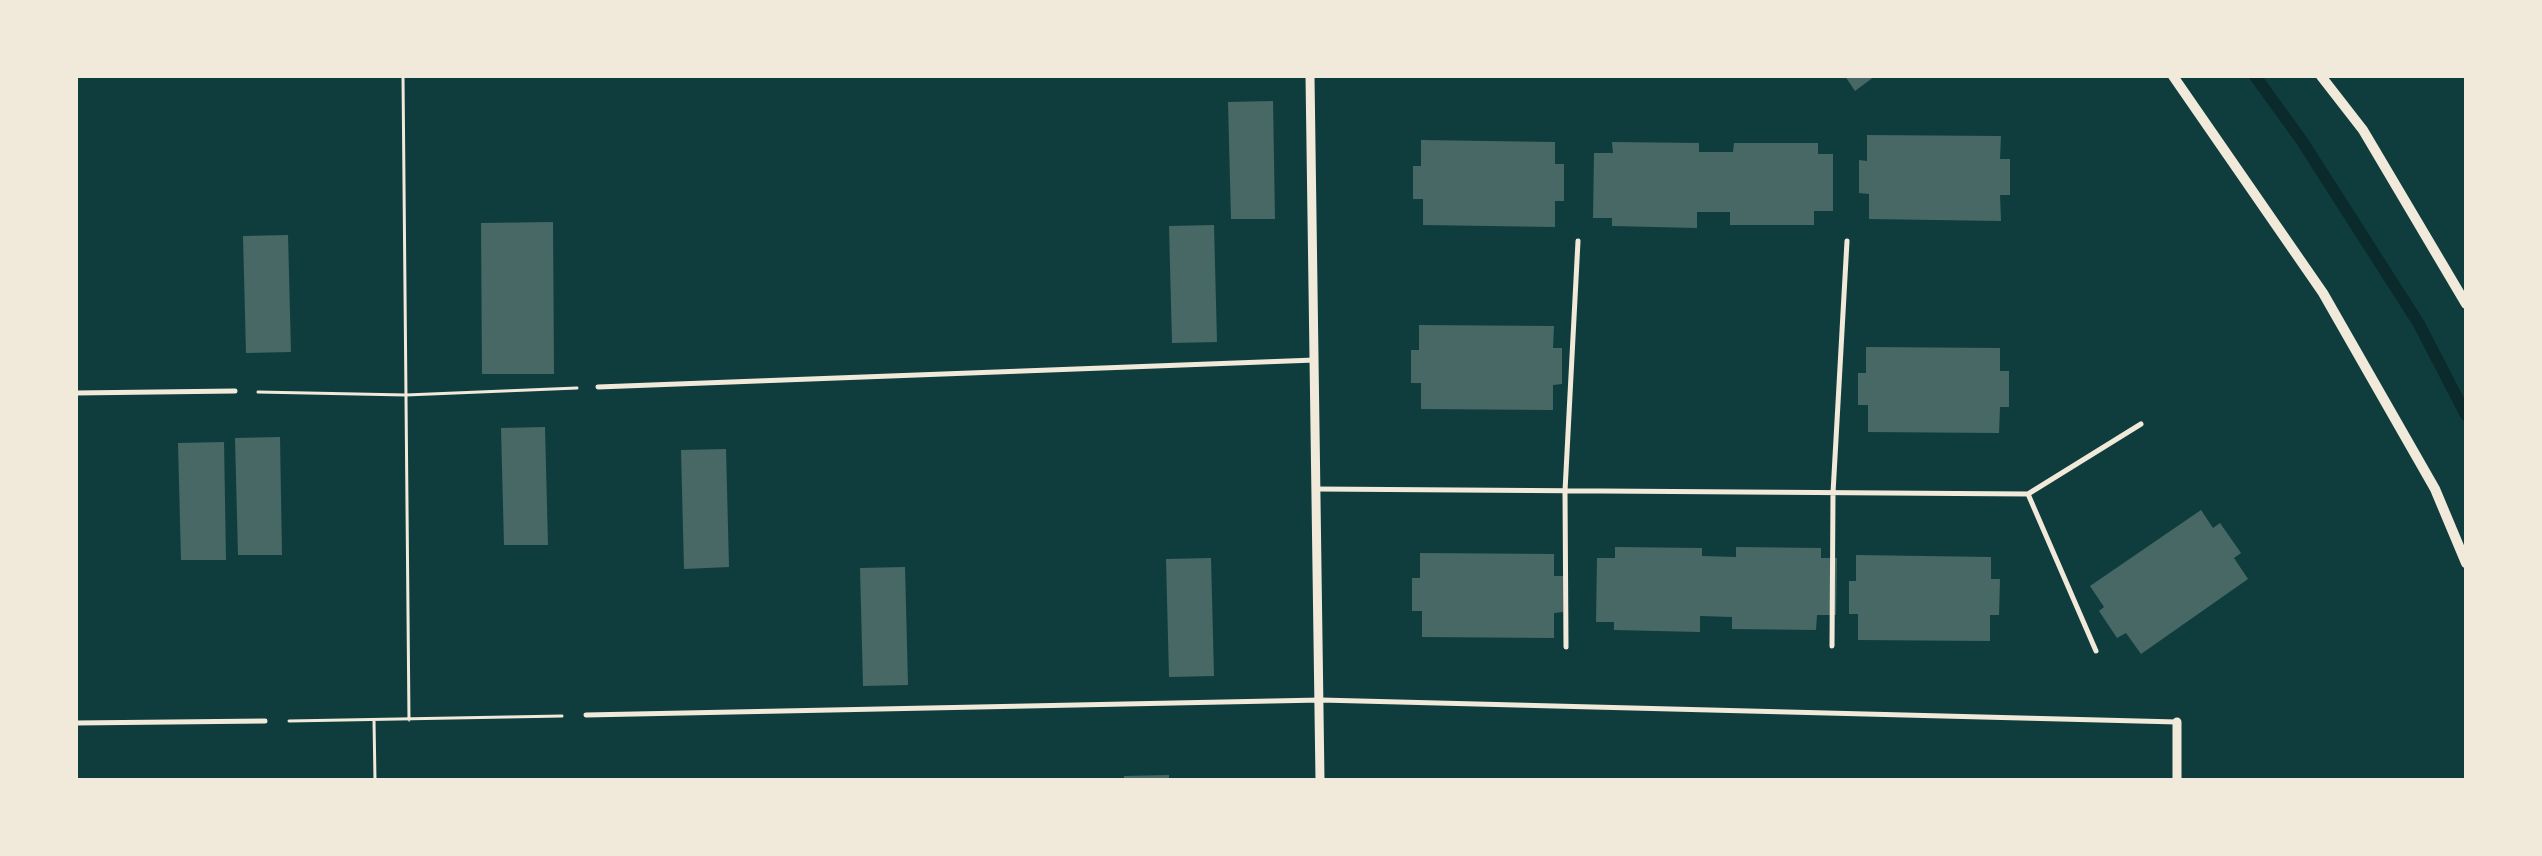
<!DOCTYPE html>
<html>
<head>
<meta charset="utf-8">
<style>
	body { margin:0 }
	#map { position:relative; width:2542px; height:856px; overflow:hidden; background:#0f3d3e; font-family:Cabin,sans-serif }
	canvas { display:block }
	.frame { position:absolute; inset:0; border:78px solid #f1e9da; pointer-events:none }
</style>
</head>
<body>
<div id="map">
<canvas width="2542" height="856"></canvas>
<div class="frame"></div>
</div>
<script>
const g = document.querySelector('canvas').getContext('2d');
g.lineJoin = 'round';
function shape(rows) {
  const path = new Path2D();
  for (const r of rows) {
    path.moveTo(r[0], r[1]);
    for (let i = 2; i < r.length; i += 2) path.lineTo(r[i], r[i + 1]);
  }
  return path;
}
function stroke(path, color, width, dash) {
  g.strokeStyle = color;
  g.lineWidth = width;
  g.lineCap = dash ? 'butt' : 'round';
  g.setLineDash(dash || []);
  g.stroke(path);
}
function fill(path, color) {
  g.fillStyle = color;
  g.fill(path, 'evenodd');
}
const stream = shape([
	[2255,76,2302,141,2419,324,2466,415]
]);
const building = shape([
	[1845,76,1875,76,1855,91],
	[1273,101,1275,219,1231,219,1228,102],
	[1867,135,2001,136,2000,159,2010,159,2010,195,2000,195,2001,221,1869,219,1869,194,1859,193,1859,160,1867,161],
	[1421,140,1555,142,1555,164,1564,164,1564,201,1555,201,1555,227,1423,225,1423,199,1413,199,1413,166,1421,166],
	[1612,142,1699,143,1699,152,1733,152,1734,143,1818,143,1818,154,1833,154,1833,211,1814,211,1814,225,1730,225,1730,212,1697,212,1697,228,1612,226,1612,218,1593,218,1594,153,1613,153],
	[553,222,554,374,482,374,481,223],
	[1214,225,1217,342,1172,343,1169,226],
	[288,235,291,352,246,353,243,236],
	[1419,325,1554,326,1553,348,1562,348,1562,384,1553,385,1553,410,1421,409,1421,383,1411,383,1411,350,1419,350],
	[1866,347,2000,348,2000,371,2009,371,2009,407,2000,407,1999,433,1868,432,1868,405,1858,405,1858,373,1866,373],
	[545,427,548,545,504,545,501,428],
	[280,437,282,555,238,555,235,438],
	[224,442,226,560,181,560,178,443],
	[726,449,729,567,684,569,681,450],
	[2201,510,2213,528,2220,523,2241,553,2234,558,2248,579,2141,654,2126,633,2117,638,2099,611,2104,607,2090,586],
	[1615,547,1702,548,1702,556,1736,557,1736,547,1821,548,1821,558,1837,558,1836,615,1817,615,1816,630,1732,629,1732,617,1700,616,1700,632,1614,630,1614,622,1596,622,1597,558,1615,558],
	[1420,553,1554,554,1554,576,1563,576,1563,612,1554,613,1554,638,1422,637,1422,611,1412,611,1412,578,1420,578],
	[1856,555,1991,557,1991,579,2000,579,1999,615,1990,615,1990,641,1858,640,1858,614,1849,614,1849,581,1856,581],
	[1211,558,1214,676,1169,677,1166,559],
	[905,567,908,685,863,686,860,568],
	[1169,775,1169,780,1124,780,1124,776]
]);
const path = shape([
	[403,76,409,720],
	[258,392,406,395,577,388],
	[374,720,375,780],
	[289,721,562,716]
]);
const minor = shape([
	[598,387,1315,360],
	[76,393,235,391],
	[1317,489,2028,494],
	[1832,646,1833,493,1847,241],
	[1566,647,1565,491,1578,241],
	[2096,651,2028,494,2141,424],
	[586,715,1321,700,2177,722],
	[76,723,265,721]
]);
const tertiary = shape([
	[1310,76,1320,780],
	[2177,722,2177,780]
]);
const secondary = shape([
	[2173,76,2323,293,2435,489,2466,563],
	[2321,76,2363,130,2466,304]
]);
stroke(stream, '#0a2a2b', 12);
fill(building, '#486865');
stroke(path, '#f1e9da', 3);
stroke(minor, '#f1e9da', 5);
stroke(tertiary, '#f1e9da', 9);
stroke(secondary, '#f1e9da', 10);
</script>
</body>
</html>
